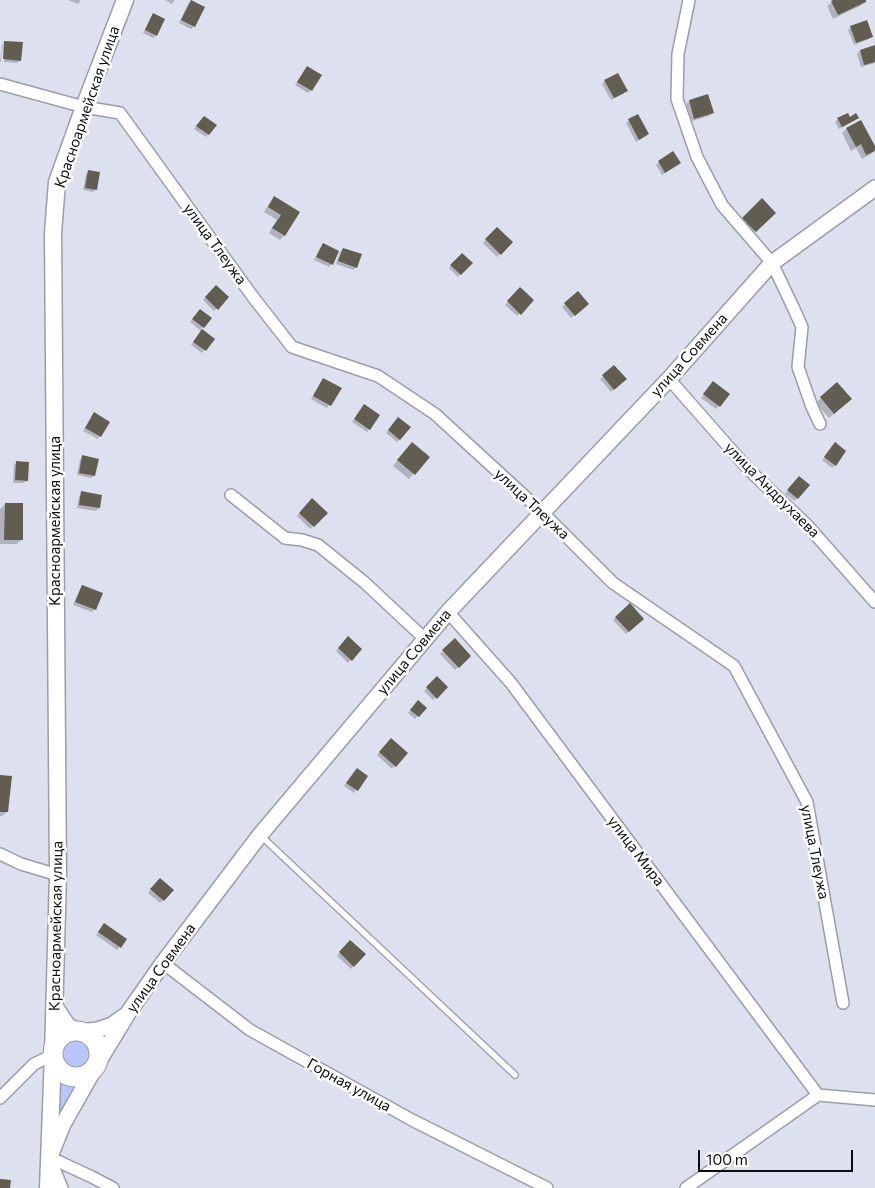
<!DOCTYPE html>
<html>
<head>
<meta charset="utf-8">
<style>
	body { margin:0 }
	#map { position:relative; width:875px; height:1188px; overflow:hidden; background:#dde0ee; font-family:Commissioner,sans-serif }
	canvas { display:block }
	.scale { position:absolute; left:698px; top:1150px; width:155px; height:22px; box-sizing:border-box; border:2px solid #0b0c10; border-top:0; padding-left:6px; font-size:15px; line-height:18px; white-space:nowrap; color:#0b0c10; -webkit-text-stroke:4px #fff; paint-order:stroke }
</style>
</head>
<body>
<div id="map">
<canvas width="875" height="1188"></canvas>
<div class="scale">100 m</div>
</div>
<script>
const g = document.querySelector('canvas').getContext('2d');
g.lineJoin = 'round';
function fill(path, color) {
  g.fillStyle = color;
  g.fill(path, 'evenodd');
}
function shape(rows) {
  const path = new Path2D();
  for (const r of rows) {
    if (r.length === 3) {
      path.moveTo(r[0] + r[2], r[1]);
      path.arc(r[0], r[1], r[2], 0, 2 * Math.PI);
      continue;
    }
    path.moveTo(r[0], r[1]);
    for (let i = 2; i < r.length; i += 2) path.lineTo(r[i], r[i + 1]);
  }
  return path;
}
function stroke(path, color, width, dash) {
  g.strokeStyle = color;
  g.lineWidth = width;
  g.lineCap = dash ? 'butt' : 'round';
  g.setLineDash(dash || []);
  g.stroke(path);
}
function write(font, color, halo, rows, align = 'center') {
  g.font = font + ' Commissioner,sans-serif';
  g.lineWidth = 5;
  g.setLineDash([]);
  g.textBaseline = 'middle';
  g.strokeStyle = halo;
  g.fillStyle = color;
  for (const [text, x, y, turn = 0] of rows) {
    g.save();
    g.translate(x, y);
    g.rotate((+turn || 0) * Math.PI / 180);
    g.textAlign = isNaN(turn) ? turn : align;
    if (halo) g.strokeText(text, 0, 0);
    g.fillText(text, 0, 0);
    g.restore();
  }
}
const green = shape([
	[76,1036,85,1038,88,1041,91,1045,94,1057,89,1068,83,1071,77,1072,70,1072,65,1069,60,1063,61,1045,71,1037],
	[58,1072,70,1081,79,1081,61,1112,58,1111]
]);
const shadow = shape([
	[68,0,81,0,78,4],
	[165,0,175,0,172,4],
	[836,0,864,0,865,1,860,6,833,19,827,6,832,2],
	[191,1,194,26,191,29,179,23,188,4],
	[154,14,156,35,153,38,143,33,151,17],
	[851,27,872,36,869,39,854,45,848,30],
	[5,42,20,60,17,63,4,62,5,44,3,44],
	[3,44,1,62,0,62,2,45],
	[875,47,875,63,861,67,857,54,860,51],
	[307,67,311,90,308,93,295,85],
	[605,81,626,91,623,94,611,100,602,84],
	[689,101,712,113,709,116,692,121,686,104],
	[857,118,854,121,839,129,835,122,838,119],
	[201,120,215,126,206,137,194,129],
	[629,120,647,134,636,142,626,123],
	[846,129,875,149,875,150,871,154,862,159,856,148,851,151,842,133],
	[673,152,680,163,662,175,656,165],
	[89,171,96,189,93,192,83,190,86,174],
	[274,198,299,213,284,236,280,240,269,233,277,220,264,212,270,202],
	[762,200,774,213,750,236,738,223],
	[497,228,511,242,497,257,483,243],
	[323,245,338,252,332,264,329,267,314,260,320,248],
	[343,249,356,267,353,270,336,264,340,252],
	[462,254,471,263,458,277,449,268],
	[216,286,228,297,214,311,203,300],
	[520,289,533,301,517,316,505,305],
	[565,304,585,307,571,318,562,307],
	[197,313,210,318,201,329,214,339,202,353,191,345,201,331,190,322],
	[614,366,625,379,611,392,600,379],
	[321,382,340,389,327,408,311,399],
	[836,384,845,404,829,418,816,403],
	[711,385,728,394,716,409,701,398],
	[362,408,369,429,367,432,352,422],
	[94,414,108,423,98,439,83,431],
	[396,421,400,439,397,442,386,433],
	[832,446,835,465,832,468,822,460],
	[407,448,428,457,409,479,393,466],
	[83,457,94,476,91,478,77,475,80,460],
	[17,462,27,480,24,483,13,483,14,465],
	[796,480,797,498,795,501,785,494],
	[82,493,99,508,96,511,77,508,79,496],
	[313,500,326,513,310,529,297,516],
	[5,504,22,539,17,544,0,544,0,509],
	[82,586,101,593,94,610,92,612,73,605,80,589],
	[630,605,643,618,626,634,613,620],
	[348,638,360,649,348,663,336,651],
	[455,640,470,656,455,670,440,654],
	[437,678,446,687,433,700,424,691],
	[415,705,425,708,415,719,408,713],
	[392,739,407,753,392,769,377,755],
	[354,772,367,776,354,793,344,786],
	[0,776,7,812,2,816,0,816],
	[157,882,172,890,160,903,148,893],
	[101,928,125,940,117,950,96,935],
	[350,941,364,954,351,969,337,956]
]);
const building = shape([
	[191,0,205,7,195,27,181,20],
	[833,0,866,0,866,2,838,15,831,1],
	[153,13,165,19,157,36,145,30],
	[867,20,873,37,856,43,850,26],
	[4,41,23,42,21,61,3,59],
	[875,45,875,62,864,65,860,50],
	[307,66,322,75,312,91,297,82],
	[618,73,628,91,614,98,604,80],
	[708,94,714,113,694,119,689,100],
	[848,113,850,117,856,113,859,118,842,127,837,118],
	[638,114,649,134,639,140,628,119],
	[204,116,217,125,209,135,196,126],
	[861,120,875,146,875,151,866,155,861,144,856,147,846,128],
	[673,151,681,163,665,173,658,161],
	[88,170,100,172,97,190,85,188],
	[274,196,300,212,285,236,272,228,281,215,268,207],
	[762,198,776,213,756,232,742,218],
	[497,227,513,242,501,255,485,239],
	[323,243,339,251,333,265,316,257],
	[343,248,362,254,357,268,338,261],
	[462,253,473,263,461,275,450,265],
	[216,285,229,297,218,310,205,297],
	[520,287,534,300,521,315,507,301],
	[578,291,589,304,575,316,564,303],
	[200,309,212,318,204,328,192,319],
	[202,329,215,339,206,351,193,342],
	[614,365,627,379,614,390,602,375],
	[323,378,342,388,331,406,313,396],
	[713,381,730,394,720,407,703,394],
	[837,382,852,399,834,414,820,397],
	[364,404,380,415,370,430,354,419],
	[94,412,110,422,101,437,85,428],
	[398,417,411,427,400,440,388,430],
	[412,442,430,457,415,475,397,460],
	[835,442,846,451,836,466,824,457],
	[82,455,99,459,95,476,79,473],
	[16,461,29,462,28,481,15,480],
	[799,476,810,485,798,499,787,490],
	[81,491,102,495,100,508,79,505],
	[312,498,328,513,314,527,299,513],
	[5,503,23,503,23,540,4,540],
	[82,585,103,593,96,610,75,602],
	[630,603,644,619,629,632,615,617],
	[348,636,362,649,352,661,338,648],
	[455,638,471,656,459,668,442,650],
	[437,676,448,687,437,699,426,687],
	[418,700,427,708,419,717,410,710],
	[391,738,408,753,396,767,379,752],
	[357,768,368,776,358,791,346,783],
	[0,775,12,776,8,812,0,812],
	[160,878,174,890,164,901,150,889],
	[104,923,127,939,121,948,98,932],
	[350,940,366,954,354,967,339,952],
	[0,1179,11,1180,10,1188,0,1188]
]);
const service = shape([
	[260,835,515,1075]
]);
const minor = shape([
	[689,0,678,54,677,99,697,157,722,205,772,263,793,307,802,327,798,367,812,407,820,424],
	[0,84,84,107,120,113,253,297,292,347,378,376,435,414,543,513,613,583,734,666,807,802,843,1003],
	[669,379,749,470,807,525,875,602],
	[231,495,285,538,302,540,318,545,364,582,425,639],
	[448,612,511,683,818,1095],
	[0,854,21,864,58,875],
	[163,963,250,1030,412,1120,547,1188],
	[818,1095,875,1100],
	[0,1098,34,1064,53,1055],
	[49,1157,92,1177,113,1188],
	[51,1161,62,1188],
	[686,1188,818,1095]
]);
const tertiary = shape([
	[54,1005,66,1023,70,1027,81,1032,97,1030,112,1025,123,1017],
	[51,1154,63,1124,97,1064,128,1013,163,963,260,835,448,612,669,379,772,263,875,188]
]);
const secondary = shape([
	[48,1188,53,1055,58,875,53,233,57,182,84,107,125,0]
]);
const primary = shape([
	[76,1054,23]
]);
const streetNames = [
	["Красноармейская улица",87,107,-71],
	["улица Тлеужа",215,244,54],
	["улица Совмена",689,355,-48],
	["улица Андрухаева",772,490,45],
	["улица Тлеужа",532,504,43],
	["Красноармейская улица",55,521,-90],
	["улица Совмена",414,652,-50],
	["улица Мира",636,851,53],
	["улица Тлеужа",815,852,79],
	["Красноармейская улица",56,926,-89],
	["улица Совмена",161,968,-54],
	["Горная улица",349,1085,29]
];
fill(green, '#bac5fb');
fill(shadow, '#0003');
fill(building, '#615d50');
stroke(service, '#9a9daa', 8);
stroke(minor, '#9a9daa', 14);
stroke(tertiary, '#9a9daa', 18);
stroke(secondary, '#9a9daa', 19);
stroke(primary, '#9a9daa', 21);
stroke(service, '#fff', 5.5);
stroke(minor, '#fff', 11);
stroke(tertiary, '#fff', 15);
stroke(secondary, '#fff', 16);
stroke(primary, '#fff', 19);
write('15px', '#0b0c10', '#fff', streetNames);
</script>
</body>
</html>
